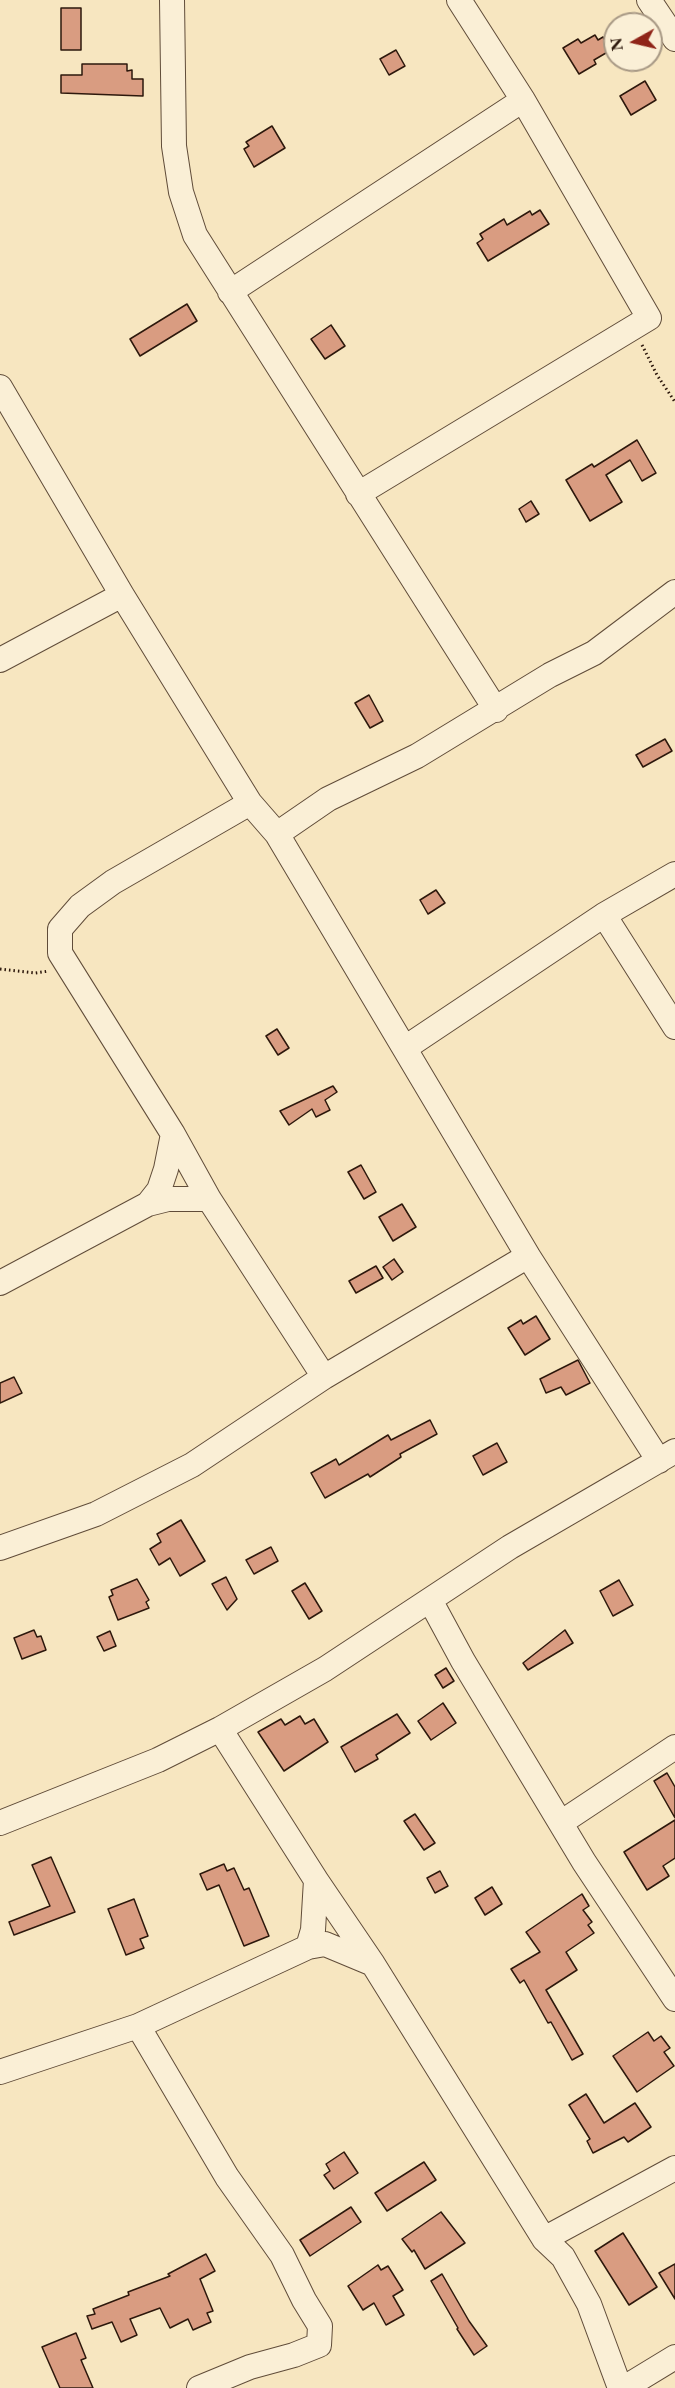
<!DOCTYPE html>
<html>
<head>
<meta charset="utf-8">
<style>
	body { margin:0 }
	#map { position:relative; width:675px; height:2388px; overflow:hidden; background:#f7e6c0; font-family:"EB Garamond",serif }
	canvas { display:block }
	.north { position:absolute; left:603px; top:12px; width:60px; height:60px; box-sizing:border-box; background:#faefd6; border:2px solid #a89985; border-radius:50%; rotate:262deg; font-size:16px; font-weight:700; line-height:24px; text-align:center; color:#2d180c }
	.north::after { content:''; display:block; margin:auto; width:21px; height:27px; background:#8f2418; clip-path:polygon(50% 0,100% 100%,50% 72%,0 100%) }
</style>
</head>
<body>
<div id="map">
<canvas width="675" height="2388"></canvas>
<div class="north">N</div>
</div>
<script>
const g = document.querySelector('canvas').getContext('2d');
g.lineJoin = 'round';
function fill(path, color) {
  g.fillStyle = color;
  g.fill(path, 'evenodd');
}
function shape(rows) {
  const path = new Path2D();
  for (const r of rows) {
    path.moveTo(r[0], r[1]);
    for (let i = 2; i < r.length; i += 2) path.lineTo(r[i], r[i + 1]);
  }
  return path;
}
function stroke(path, color, width, dash) {
  g.strokeStyle = color;
  g.lineWidth = width;
  g.lineCap = dash ? 'butt' : 'round';
  g.setLineDash(dash || []);
  g.stroke(path);
}
const building = shape([
	[61,8,81,8,81,50,61,50,61,8],
	[595,35,598,40,603,37,611,50,594,60,596,64,579,74,563,48,578,39,581,43,595,35],
	[396,50,405,66,389,75,380,59,396,50],
	[82,64,127,64,127,71,132,70,132,79,143,79,143,96,61,93,61,75,82,75,82,64],
	[645,81,656,100,631,115,620,96,645,81],
	[272,126,285,148,254,167,244,149,249,146,246,142,272,126],
	[540,210,549,224,488,261,477,243,483,239,480,234,504,219,507,225,530,211,532,215,540,210],
	[187,304,197,321,140,356,130,339,187,304],
	[331,325,345,346,325,359,311,339,331,325],
	[637,440,656,473,642,481,630,460,606,475,622,502,590,521,566,480,592,464,594,467,637,440],
	[531,501,539,514,526,522,519,509,531,501],
	[369,695,383,721,370,728,355,703,369,695],
	[665,739,672,751,643,767,636,755,665,739],
	[436,890,445,903,428,914,420,900,436,890],
	[277,1029,289,1048,278,1055,266,1036,277,1029],
	[333,1086,337,1092,325,1100,330,1110,316,1117,312,1109,289,1125,280,1111,333,1086],
	[361,1165,376,1192,364,1199,348,1172,361,1165],
	[402,1204,416,1227,393,1241,379,1217,402,1204],
	[394,1259,403,1272,392,1280,383,1267,394,1259],
	[376,1266,383,1278,356,1293,349,1281,376,1266],
	[536,1316,550,1339,525,1355,508,1328,521,1320,523,1324,536,1316],
	[578,1360,590,1383,566,1395,561,1387,546,1393,540,1379,578,1360],
	[14,1377,22,1393,0,1403,0,1383,14,1377],
	[430,1420,437,1434,400,1454,401,1457,370,1477,368,1474,325,1498,311,1473,336,1459,339,1465,388,1435,391,1440,430,1420],
	[497,1443,507,1462,483,1475,473,1456,497,1443],
	[181,1520,205,1561,180,1576,170,1558,159,1565,150,1549,161,1542,157,1534,181,1520],
	[271,1547,278,1561,254,1574,246,1560,271,1547],
	[226,1577,237,1599,227,1610,212,1584,226,1577],
	[137,1579,149,1600,146,1602,149,1608,118,1620,109,1597,113,1595,111,1590,137,1579],
	[619,1580,633,1605,613,1616,600,1591,619,1580],
	[305,1583,322,1611,309,1619,292,1591,305,1583],
	[34,1630,37,1637,41,1636,46,1650,22,1659,14,1638,34,1630],
	[565,1630,573,1643,528,1670,523,1663,565,1630],
	[110,1631,116,1646,104,1651,97,1637,110,1631],
	[446,1668,454,1681,443,1688,435,1675,446,1668],
	[443,1703,456,1723,431,1740,418,1721,443,1703],
	[397,1714,410,1733,376,1755,378,1759,355,1772,341,1747,397,1714],
	[300,1716,305,1724,314,1719,328,1742,284,1771,258,1732,281,1719,285,1725,300,1716],
	[667,1773,675,1787,675,1818,654,1781,667,1773],
	[415,1814,435,1843,424,1850,404,1821,415,1814],
	[675,1820,675,1858,663,1866,669,1876,647,1890,624,1852,675,1820],
	[51,1857,75,1912,14,1935,9,1922,50,1906,32,1865,51,1857],
	[224,1864,227,1871,234,1868,244,1890,249,1888,269,1936,244,1946,219,1885,207,1890,200,1874,224,1864],
	[440,1871,448,1886,435,1893,427,1878,440,1871],
	[492,1887,502,1904,485,1915,475,1898,492,1887],
	[582,1894,589,1906,583,1910,592,1922,588,1925,594,1933,566,1952,577,1970,546,1990,583,2054,572,2060,551,2022,548,2023,524,1980,520,1983,511,1969,540,1952,526,1932,582,1894],
	[134,1899,148,1936,140,1939,144,1948,126,1955,108,1909,134,1899],
	[648,2032,654,2041,661,2036,670,2048,664,2052,674,2066,637,2092,613,2056,648,2032],
	[586,2094,604,2123,635,2103,651,2127,628,2142,624,2137,593,2153,587,2141,590,2139,569,2105,586,2094],
	[344,2152,358,2173,334,2189,324,2175,330,2171,326,2164,344,2152],
	[424,2162,436,2180,387,2211,375,2193,424,2162],
	[351,2207,361,2222,310,2256,300,2240,351,2207],
	[441,2212,465,2243,425,2269,414,2250,412,2252,402,2239,441,2212],
	[623,2233,657,2287,629,2305,595,2251,623,2233],
	[206,2254,215,2271,200,2279,213,2311,207,2313,211,2322,193,2330,188,2319,170,2328,160,2308,130,2319,137,2335,121,2342,112,2322,92,2329,87,2316,95,2314,93,2309,129,2295,128,2292,170,2276,168,2274,206,2254],
	[675,2264,675,2299,659,2273,675,2264],
	[378,2265,381,2270,388,2266,403,2290,393,2296,404,2315,386,2325,374,2303,363,2310,348,2286,378,2265],
	[442,2274,469,2321,487,2346,474,2355,457,2329,458,2328,431,2281,442,2274],
	[76,2333,86,2358,81,2360,93,2388,60,2388,42,2347,76,2333]
]);
const path = shape([
	[642,345,657,375,675,402],
	[0,969,35,973,49,971]
]);
const minor = shape([
	[172,0,174,146,181,192,195,235,496,710],
	[649,0,675,39],
	[230,292,523,100],
	[0,387,122,595,250,803,277,834,528,1256,659,1461],
	[358,494,649,318,523,100,459,0],
	[0,660,122,595],
	[250,803,113,882,80,906,60,929,60,953,173,1134,209,1199,324,1377],
	[277,834,328,799,417,756,550,675,594,653,675,592],
	[604,915,675,1027],
	[405,1048,604,915,675,874],
	[148,1204,159,1190,166,1169,173,1134],
	[0,1283,148,1204,168,1199,209,1199],
	[0,1548,96,1514,192,1465,324,1377,528,1256],
	[430,1600,463,1661,584,1862,675,1999],
	[220,1729,316,1880,373,1964,544,2239,563,2257,589,2304,620,2388],
	[562,1822,675,1747],
	[0,1823,158,1760,220,1729,325,1669,510,1547,675,1451],
	[308,1947,313,1930,316,1880],
	[138,2026,227,2177,282,2255,304,2300,320,2326,319,2345,294,2355,250,2367,199,2388],
	[0,2072,138,2026,308,1947,325,1944,373,1964],
	[544,2239,675,2168],
	[624,2388,675,2357]
]);
fill(building, '#d99c81');
stroke(building, '#2d180c', 1.5);
stroke(minor, '#604c39', 26);
stroke(path, '#2d180c', 3, [1.5, 3]);
stroke(minor, '#faefd6', 24);
</script>
</body>
</html>
